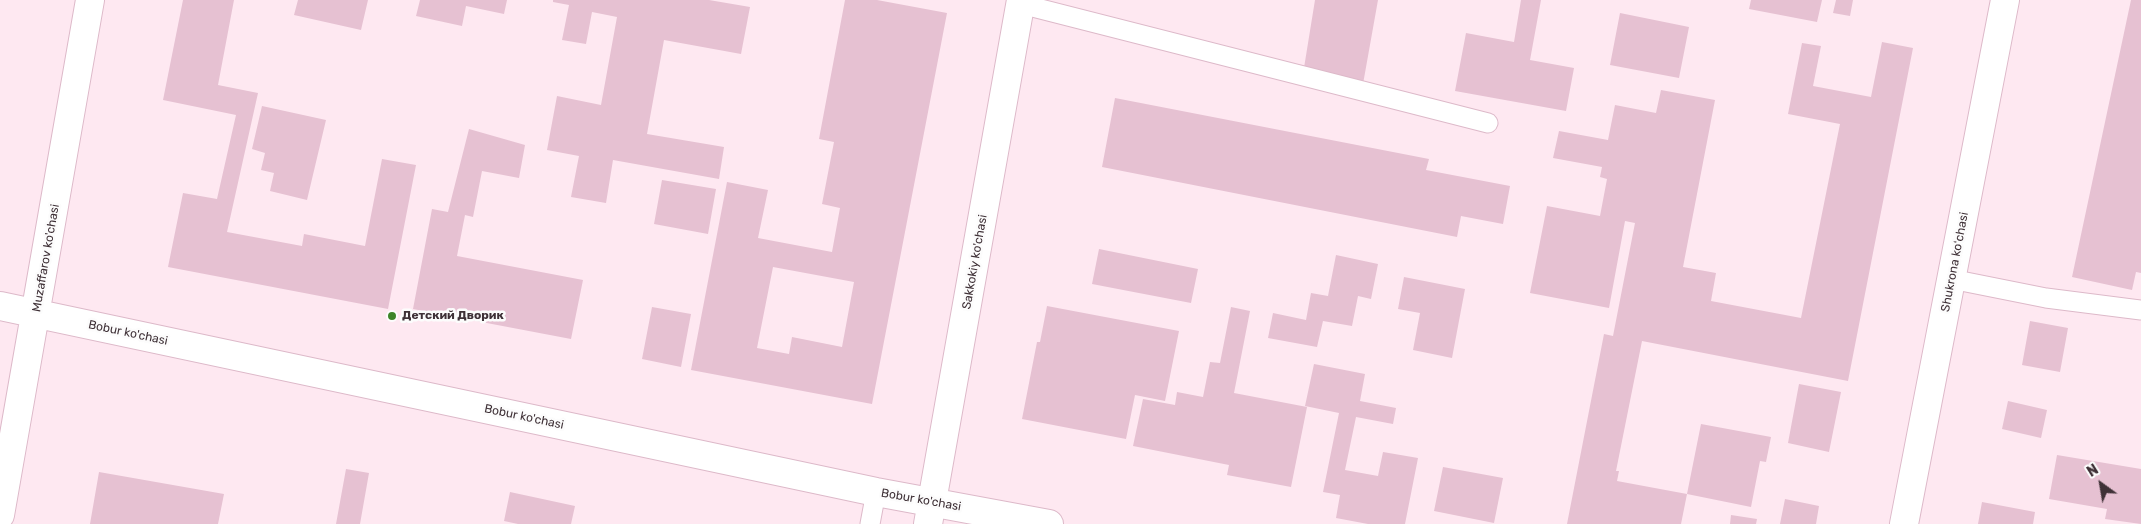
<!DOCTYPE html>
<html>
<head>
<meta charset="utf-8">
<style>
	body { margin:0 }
	#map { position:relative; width:2141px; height:524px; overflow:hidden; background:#fee8f1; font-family:Rubik,sans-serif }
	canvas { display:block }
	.north { position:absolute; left:2076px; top:459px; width:50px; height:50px; -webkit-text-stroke:4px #fcfcfc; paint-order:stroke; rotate:328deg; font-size:14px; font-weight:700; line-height:20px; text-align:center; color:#3f3137 }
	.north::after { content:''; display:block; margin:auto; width:18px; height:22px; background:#3f3137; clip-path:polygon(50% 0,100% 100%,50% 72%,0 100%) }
</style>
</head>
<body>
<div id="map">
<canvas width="2141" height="524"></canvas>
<div class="north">N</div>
</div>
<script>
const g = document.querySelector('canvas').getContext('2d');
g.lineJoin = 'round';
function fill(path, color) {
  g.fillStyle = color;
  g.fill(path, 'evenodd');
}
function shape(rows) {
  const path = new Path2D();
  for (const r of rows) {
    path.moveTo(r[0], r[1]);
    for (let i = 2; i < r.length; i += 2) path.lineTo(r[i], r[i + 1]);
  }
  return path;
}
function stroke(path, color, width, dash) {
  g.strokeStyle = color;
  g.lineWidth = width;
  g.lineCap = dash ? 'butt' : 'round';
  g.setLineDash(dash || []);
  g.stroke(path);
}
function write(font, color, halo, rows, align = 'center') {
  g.font = font + ' Rubik,sans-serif';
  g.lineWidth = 5;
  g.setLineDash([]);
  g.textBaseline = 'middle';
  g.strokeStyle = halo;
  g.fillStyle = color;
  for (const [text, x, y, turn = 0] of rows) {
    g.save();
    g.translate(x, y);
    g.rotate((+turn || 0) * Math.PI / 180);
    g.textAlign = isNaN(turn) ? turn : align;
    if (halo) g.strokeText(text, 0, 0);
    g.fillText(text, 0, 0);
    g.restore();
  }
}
const building = shape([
	[183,0,234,0,218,85,258,93,227,232,302,246,304,234,365,246,382,159,416,165,388,309,168,267,183,193,217,199,236,115,163,100],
	[298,0,368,0,361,30,294,15],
	[420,0,507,0,504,14,466,6,462,26,416,16],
	[553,0,709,0,750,7,741,54,664,40,647,134,724,147,719,179,613,160,606,203,571,197,579,156,547,150,557,96,601,105,617,17,592,12,586,44,562,40,569,5,553,2],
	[845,0,877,0,947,13,872,404,691,370,727,182,768,190,758,238,832,252,840,208,822,204,834,142,819,139],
	[773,267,854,282,842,347,792,337,789,354,757,348],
	[1315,0,1378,0,1363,84,1303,74],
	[1521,0,1541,0,1530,60,1574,68,1566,111,1455,91,1466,33,1514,42],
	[1751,0,1822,0,1817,22,1749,9],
	[1836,0,1853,0,1850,16,1833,13],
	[2131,0,2141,0,2141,273,2136,272,2132,290,2072,277],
	[1620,13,1689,27,1679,78,1610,65],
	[1882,42,1913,48,1848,381,1642,341,1616,471,1619,471,1617,481,1687,494,1681,524,1567,524,1604,334,1613,336,1635,223,1625,221,1609,308,1530,293,1547,206,1600,216,1607,179,1600,177,1602,167,1553,158,1559,131,1608,140,1615,105,1656,113,1661,90,1715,100,1683,267,1716,273,1711,301,1801,318,1840,124,1788,114,1802,43,1821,46,1813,86,1871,97],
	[1115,98,1429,159,1426,170,1510,186,1503,224,1461,216,1457,237,1102,167],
	[262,106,326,120,307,200,270,191,274,173,261,170,265,153,252,149],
	[469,129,525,145,519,178,482,171,473,217,465,215,457,256,583,280,571,339,413,309,432,209,448,212],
	[662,180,716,189,708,234,654,224],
	[1099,249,1198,269,1191,303,1092,284],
	[1336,255,1378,264,1371,299,1358,296,1352,326,1323,321,1317,347,1268,338,1273,313,1306,320,1311,293,1328,296],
	[1404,277,1465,289,1452,358,1413,350,1420,313,1398,309],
	[1047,306,1179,331,1165,401,1135,395,1126,439,1022,419,1037,342,1040,342],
	[652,307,691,314,681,367,642,359],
	[1231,307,1250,311,1234,393,1307,407,1291,487,1227,475,1229,465,1133,446,1143,399,1175,405,1177,392,1203,397,1210,362,1220,363],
	[2030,321,2068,328,2060,372,2022,365],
	[1314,364,1365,374,1360,401,1396,408,1393,424,1356,417,1345,470,1378,476,1383,452,1418,458,1405,524,1368,524,1336,518,1340,495,1323,492,1339,413,1305,406],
	[1799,384,1841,392,1829,452,1788,443],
	[2008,401,2047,410,2041,438,2002,429],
	[1701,424,1771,437,1766,462,1760,461,1751,507,1687,494],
	[2057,455,2141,469,2141,524,2105,519,2107,509,2049,499],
	[1443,467,1503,478,1494,523,1434,511],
	[346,469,369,473,360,524,336,524],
	[99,472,224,494,218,524,90,524],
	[510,492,575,506,571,524,518,524,504,521],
	[1785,499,1819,506,1816,524,1780,524],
	[1982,502,2035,512,2033,524,1978,524],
	[1731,515,1757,519,1756,524,1730,524]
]);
const lane = shape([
	[1021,4,1488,123],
	[1951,279,2046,298,2141,310],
	[870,524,876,492]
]);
const street = shape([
	[0,306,876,492,1049,524],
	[0,515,90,0],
	[1904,524,2005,0]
]);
const secondary = shape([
	[928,524,1021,0]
]);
const markers = [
	[392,316,5,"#3d8429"]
];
const streetNames = [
	["Muzaffarov ko'chasi",46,258,-80],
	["Sakkokiy ko'chasi",975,262,-80],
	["Shukrona koʻchasi",1955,262,-79],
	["Bobur ko'chasi",128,333,12],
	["Bobur ko'chasi",524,417,12],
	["Bobur ko'chasi",921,500,10]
];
const poiNames = [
	["Детский Дворик",402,316]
];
fill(building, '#e6c1d2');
stroke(lane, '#ddb9c9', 21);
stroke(street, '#ddb9c9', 30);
stroke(secondary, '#ddb9c9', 30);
stroke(lane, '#fff', 19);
stroke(street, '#fff', 28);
stroke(secondary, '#fff', 28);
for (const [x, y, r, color] of markers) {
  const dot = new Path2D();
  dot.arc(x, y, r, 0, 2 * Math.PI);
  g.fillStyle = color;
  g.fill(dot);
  stroke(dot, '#fcfcfc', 2);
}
write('12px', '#3f3137', '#fcfcfc', streetNames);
write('bold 12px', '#3f3137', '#fcfcfc', poiNames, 'left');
</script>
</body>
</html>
